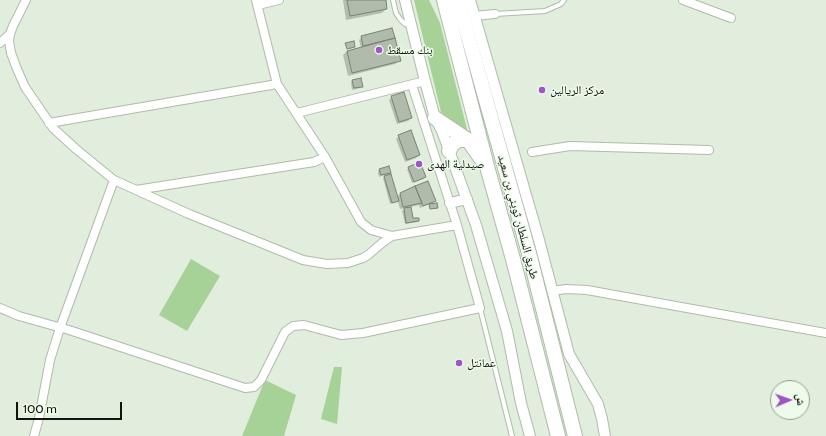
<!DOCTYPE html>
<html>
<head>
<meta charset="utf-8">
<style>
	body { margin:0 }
	#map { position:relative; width:826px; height:436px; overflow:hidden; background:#e1eddd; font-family:Cabin,"Noto Naskh Arabic",sans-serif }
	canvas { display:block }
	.north { position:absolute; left:770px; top:380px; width:40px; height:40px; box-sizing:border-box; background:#eefaea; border:1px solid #959e92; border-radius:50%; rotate:88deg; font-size:11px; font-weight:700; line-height:16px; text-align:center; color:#0f140e }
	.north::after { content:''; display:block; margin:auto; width:14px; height:18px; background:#9d55c8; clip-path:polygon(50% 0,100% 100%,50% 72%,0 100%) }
	.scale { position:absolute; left:16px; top:402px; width:106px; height:18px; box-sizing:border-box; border:2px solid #0f140e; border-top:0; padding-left:5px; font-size:12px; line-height:14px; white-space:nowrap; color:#0f140e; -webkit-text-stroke:3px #eefaea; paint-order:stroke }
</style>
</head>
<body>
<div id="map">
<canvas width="826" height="436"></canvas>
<div class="north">ش</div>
<div class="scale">100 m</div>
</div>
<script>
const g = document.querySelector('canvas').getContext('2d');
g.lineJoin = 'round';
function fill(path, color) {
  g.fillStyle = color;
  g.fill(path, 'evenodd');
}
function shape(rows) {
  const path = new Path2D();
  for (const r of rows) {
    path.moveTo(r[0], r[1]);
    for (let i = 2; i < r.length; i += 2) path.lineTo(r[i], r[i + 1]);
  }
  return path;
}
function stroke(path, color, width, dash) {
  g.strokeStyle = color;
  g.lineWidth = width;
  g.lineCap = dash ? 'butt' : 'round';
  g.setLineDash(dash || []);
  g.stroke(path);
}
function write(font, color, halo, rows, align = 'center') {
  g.font = font + ' Cabin,"Noto Naskh Arabic",sans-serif';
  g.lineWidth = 3;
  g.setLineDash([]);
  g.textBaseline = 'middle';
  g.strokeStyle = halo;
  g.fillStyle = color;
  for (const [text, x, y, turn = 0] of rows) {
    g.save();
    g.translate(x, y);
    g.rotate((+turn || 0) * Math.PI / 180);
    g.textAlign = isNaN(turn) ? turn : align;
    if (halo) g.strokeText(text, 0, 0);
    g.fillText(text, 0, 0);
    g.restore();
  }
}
const green = shape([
	[414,0,429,0,440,23,468,133,441,112],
	[191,259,220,276,187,331,159,315],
	[334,367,342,367,337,424,321,419],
	[265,380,296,395,284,436,242,436]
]);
const shadow = shape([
	[343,0,385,0,386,9,382,13,346,20],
	[392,29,399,60,395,64,348,76,343,55,347,51,361,48,359,40,362,37],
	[353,81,362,86,360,88,352,90,351,82],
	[392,97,411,118,408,121,397,124,389,100],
	[399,136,419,155,416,158,405,162,396,139],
	[409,168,425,177,423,179,412,183,407,169],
	[379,170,390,172,386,176,397,197,400,194,434,200,430,205,437,208,430,209,429,204,420,208,419,205,410,207,413,220,418,221,417,222,405,224,402,211,405,208,400,209,398,201,396,202,390,204,383,178,387,174,379,177,378,172]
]);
const building = shape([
	[347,0,386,0,387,9,350,16,347,0],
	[392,28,395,38,363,46,361,36,392,28],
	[395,38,401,61,352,73,347,51,395,38],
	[354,41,355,47,347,49,345,43,354,41],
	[361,78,363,87,354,88,352,80,361,78],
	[404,92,412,118,399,122,391,96,404,92],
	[411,130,420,155,407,160,398,135,411,130],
	[420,162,426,177,414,182,408,167,420,162],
	[389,166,391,173,381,175,379,169,389,166],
	[391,174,399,201,392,203,384,176,391,174],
	[428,181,436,201,423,206,415,186,428,181],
	[415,186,422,203,403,207,400,193,415,186],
	[437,203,438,208,430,209,429,204,437,203],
	[411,207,413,218,419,218,419,221,406,223,404,208,411,207]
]);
const service = shape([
	[393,0,396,13,400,19,405,24,410,26],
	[495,14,545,11,561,4,564,0],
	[480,308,512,436]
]);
const minor = shape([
	[26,0,13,26,10,34,9,41,11,53,17,69,25,87,53,128,76,149,114,180,189,214,256,241,303,260,327,264,348,263,363,258,368,255,382,243,392,236,457,225],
	[256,0,277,84,325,157,361,222,371,230,392,236],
	[683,0,731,18],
	[258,5,279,0],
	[474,16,495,14],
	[0,43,10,34],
	[297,113,425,81],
	[49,123,277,84],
	[532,152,570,146,709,150],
	[136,190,314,162,325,157],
	[552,291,566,289,587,290,826,333],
	[0,308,19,316,69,330,245,388,254,387,261,380,285,332,293,326,304,325,341,335,363,333,480,308,457,225,412,85],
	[34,436,39,418,50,360,60,328,114,180]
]);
const tertiary = shape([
	[405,0,425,81,435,118,442,131,476,225,507,331,521,403,530,436],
	[470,0,539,240,569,354,598,404,602,419,605,436],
	[450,203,467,199]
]);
const trunk = shape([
	[444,0,488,170,513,259,558,436],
	[458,0,530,257,575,436],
	[435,118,468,140,482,160],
	[449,151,452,145,458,140,468,140]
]);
const markers = [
	[379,50,4,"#9d55c8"],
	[542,90,4,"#9d55c8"],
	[419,164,4,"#9d55c8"],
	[459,363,4,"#9d55c8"]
];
const poiNames = [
	["بنك مسقط",387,50],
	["مركز الريالين",550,90],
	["صيدلية الهدى",427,164],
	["عمانتل",467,363]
];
const streetNames = [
	["طريق السلطان ثويني بن سعيد",518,217,75]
];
fill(green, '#a6d297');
fill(shadow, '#0003');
fill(building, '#b0bbac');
stroke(building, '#788374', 1);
stroke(service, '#afbbab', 6);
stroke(minor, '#afbbab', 10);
stroke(tertiary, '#afbbab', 12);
stroke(trunk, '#afbbab', 16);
stroke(service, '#fff', 4);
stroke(minor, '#fff', 8);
stroke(tertiary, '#fff', 10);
stroke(trunk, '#fff', 14);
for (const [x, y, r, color] of markers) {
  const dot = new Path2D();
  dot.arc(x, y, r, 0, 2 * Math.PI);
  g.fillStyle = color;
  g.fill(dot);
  stroke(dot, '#eefaea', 1.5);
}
write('12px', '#0f140e', '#eefaea', poiNames, 'left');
write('12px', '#0f140e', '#eefaea', streetNames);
</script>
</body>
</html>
